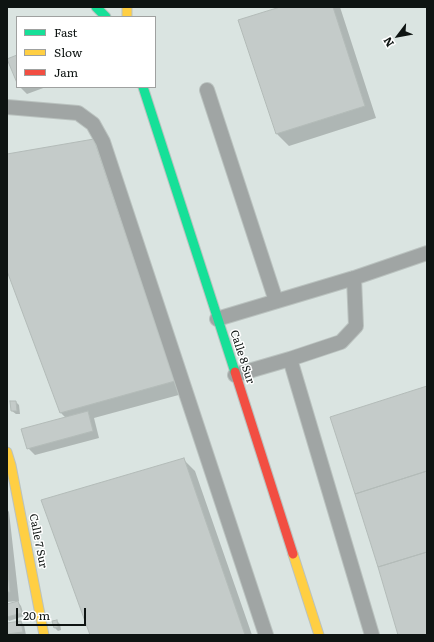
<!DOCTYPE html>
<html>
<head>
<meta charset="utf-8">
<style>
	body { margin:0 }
	#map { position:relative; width:434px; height:642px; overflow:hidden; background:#dae4e1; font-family:Literata,serif }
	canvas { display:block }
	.frame { position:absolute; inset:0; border:8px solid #0e1412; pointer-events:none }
	.legend { position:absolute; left:16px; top:16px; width:140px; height:72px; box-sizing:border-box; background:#fff; border:1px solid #9fa1a0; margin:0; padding:5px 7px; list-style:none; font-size:12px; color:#0e1412 }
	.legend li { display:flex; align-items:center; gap:8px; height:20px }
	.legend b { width:20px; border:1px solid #9fa1a0 }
	.north { position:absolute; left:378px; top:16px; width:40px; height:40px; -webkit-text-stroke:3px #fff; paint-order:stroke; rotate:238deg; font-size:11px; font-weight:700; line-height:16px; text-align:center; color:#0e1412 }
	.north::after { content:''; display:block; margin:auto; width:14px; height:18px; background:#0e1412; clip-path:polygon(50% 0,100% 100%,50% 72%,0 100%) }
	.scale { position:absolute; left:16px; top:608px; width:70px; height:18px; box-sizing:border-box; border:2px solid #0e1412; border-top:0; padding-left:5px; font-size:12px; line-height:14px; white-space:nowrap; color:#0e1412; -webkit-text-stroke:3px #fff; paint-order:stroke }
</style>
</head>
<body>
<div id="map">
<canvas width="434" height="642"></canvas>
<div class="frame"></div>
<ul class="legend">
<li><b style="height:5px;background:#16e098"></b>Fast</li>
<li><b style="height:5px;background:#ffcf43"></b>Slow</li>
<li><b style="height:5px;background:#f24e42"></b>Jam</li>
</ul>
<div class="north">N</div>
<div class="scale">20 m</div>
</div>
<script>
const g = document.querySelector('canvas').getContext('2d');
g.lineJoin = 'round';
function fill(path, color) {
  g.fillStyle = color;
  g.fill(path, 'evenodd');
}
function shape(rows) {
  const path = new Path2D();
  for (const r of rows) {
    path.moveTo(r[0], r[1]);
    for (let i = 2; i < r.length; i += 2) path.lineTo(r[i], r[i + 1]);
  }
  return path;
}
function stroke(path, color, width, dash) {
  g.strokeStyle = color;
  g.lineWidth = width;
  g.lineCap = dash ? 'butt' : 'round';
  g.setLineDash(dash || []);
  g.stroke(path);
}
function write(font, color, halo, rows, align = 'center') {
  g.font = font + ' Literata,serif';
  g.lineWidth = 3;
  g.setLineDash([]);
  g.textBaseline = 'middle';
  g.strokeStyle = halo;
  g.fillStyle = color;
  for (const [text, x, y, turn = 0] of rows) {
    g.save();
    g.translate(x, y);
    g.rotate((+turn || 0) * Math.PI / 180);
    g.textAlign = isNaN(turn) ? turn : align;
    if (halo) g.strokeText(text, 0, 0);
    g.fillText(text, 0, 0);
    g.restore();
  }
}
const shadow = shape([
	[284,7,340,7,376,118,289,146,277,134,239,21],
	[20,87,46,87,27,94],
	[94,140,106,152,186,393,94,418,99,438,35,455,28,448,66,418,61,413,7,268,7,155],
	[16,402,19,405,20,414,16,414,12,411],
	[183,459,195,471,252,635,91,635],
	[7,509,9,512,19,601,7,602],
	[17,601,21,606,24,616,9,621,7,618,7,605],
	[57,621,60,624,61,630,58,631,55,628],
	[21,622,24,625,26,635,7,635,7,624]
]);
const building = shape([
	[280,7,333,7,365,106,276,134,238,20,280,7],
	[17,55,17,83,7,59,17,55],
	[94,139,175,381,60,413,7,271,7,154,94,139],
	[427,386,427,471,355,494,330,417,427,386],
	[10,401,16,401,17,411,11,411,10,401],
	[88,411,93,431,27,449,21,429,88,411],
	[184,458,245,635,90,635,41,500,184,458],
	[427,471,427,552,378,567,355,494,427,471],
	[427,552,427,635,398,635,378,567,427,552],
	[7,564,10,592,7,592,7,564],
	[18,601,22,613,7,617,7,604,18,601],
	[57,620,58,627,54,628,52,621,57,620],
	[21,621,23,632,7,634,7,623,21,621]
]);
const lane = shape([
	[207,90,276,301],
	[7,107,78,113,93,124,103,142,266,635],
	[217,319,354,278,427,253],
	[290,359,341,342,356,326,354,278],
	[235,375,290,359,372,635]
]);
const fast = shape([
	[96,7,106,17],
	[143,87,235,372]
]);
const slow = shape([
	[127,7,127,17],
	[7,452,11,465,44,635],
	[293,554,319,635]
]);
const jam = shape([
	[235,372,293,554]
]);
const streetNames = [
	["Calle 8 Sur",242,357,72],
	["Calle 7 Sur",38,541,79]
];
fill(shadow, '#0003');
fill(building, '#c4cbc9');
stroke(building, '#b3bbb8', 1);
stroke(lane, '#bac2bf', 16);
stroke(fast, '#bac2bf', 11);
stroke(slow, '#bac2bf', 11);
stroke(jam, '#bac2bf', 11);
stroke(lane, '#a0a5a4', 14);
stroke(fast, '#16e098', 9);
stroke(slow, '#ffcf43', 9);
stroke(jam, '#f24e42', 9);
write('11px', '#0e1412', '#fff', streetNames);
</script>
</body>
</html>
